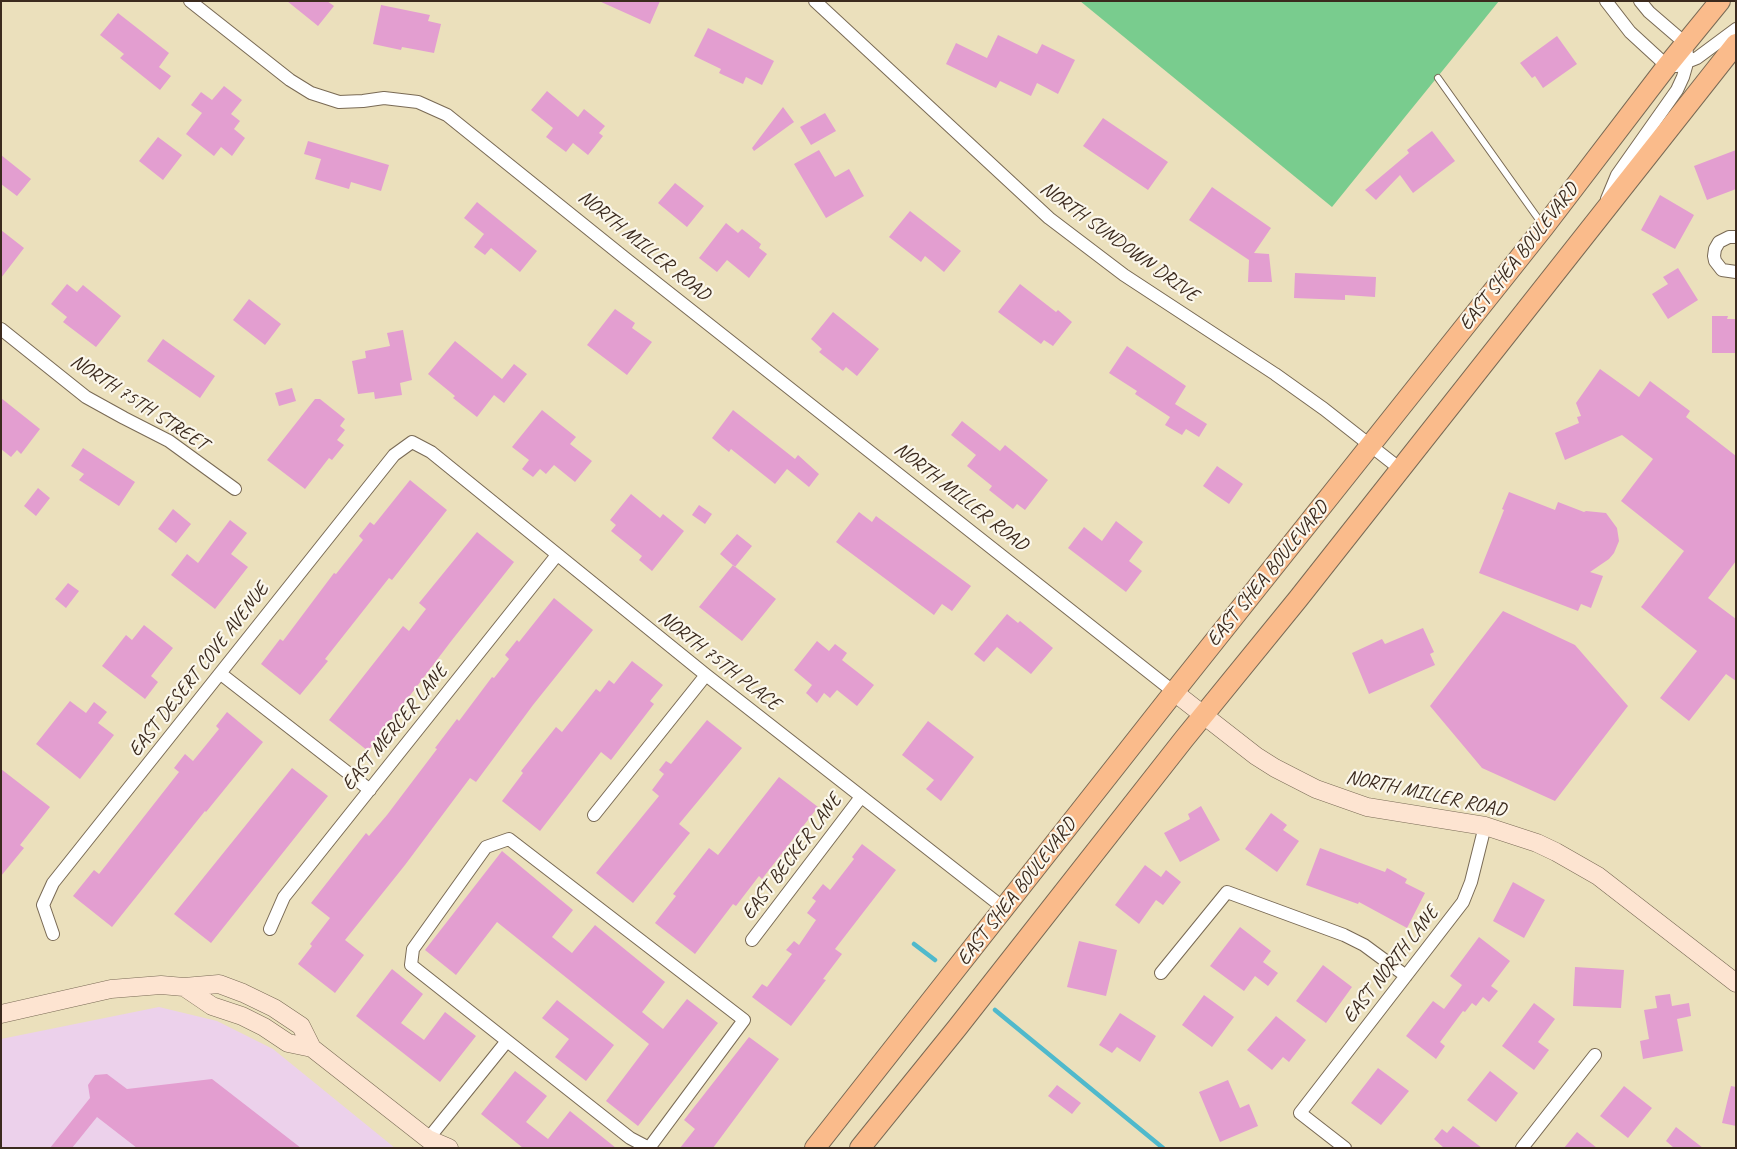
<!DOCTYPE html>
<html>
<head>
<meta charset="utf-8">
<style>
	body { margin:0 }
	#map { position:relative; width:1737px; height:1149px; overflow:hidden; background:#ebe0bc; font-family:Caveat,sans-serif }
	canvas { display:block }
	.frame { position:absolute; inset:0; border:2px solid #3b2a1e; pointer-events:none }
</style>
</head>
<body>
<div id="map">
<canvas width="1737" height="1149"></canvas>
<div class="frame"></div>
</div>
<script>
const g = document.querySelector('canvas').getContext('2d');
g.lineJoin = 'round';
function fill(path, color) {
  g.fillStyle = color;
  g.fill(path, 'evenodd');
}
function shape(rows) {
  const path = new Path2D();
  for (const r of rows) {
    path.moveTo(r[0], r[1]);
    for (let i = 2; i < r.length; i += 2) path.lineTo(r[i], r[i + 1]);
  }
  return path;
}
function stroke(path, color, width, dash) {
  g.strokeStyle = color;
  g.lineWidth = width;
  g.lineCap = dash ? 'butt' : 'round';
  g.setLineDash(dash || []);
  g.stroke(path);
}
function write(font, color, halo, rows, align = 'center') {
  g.font = font + ' Caveat,sans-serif';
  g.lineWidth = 4.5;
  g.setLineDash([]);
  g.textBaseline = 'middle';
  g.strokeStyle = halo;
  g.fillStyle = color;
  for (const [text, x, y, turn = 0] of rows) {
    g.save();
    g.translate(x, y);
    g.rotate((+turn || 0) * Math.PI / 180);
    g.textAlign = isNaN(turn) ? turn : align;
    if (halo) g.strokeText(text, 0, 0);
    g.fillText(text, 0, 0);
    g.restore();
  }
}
const built = shape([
	[159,1007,217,1021,273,1049,395,1148,1,1148,1,1039]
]);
const green = shape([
	[1080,1,1499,1,1332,207]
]);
const stream = shape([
	[914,944,935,960],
	[995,1010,1163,1148]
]);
const building = shape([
	[287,1,327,1,334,6,318,26],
	[599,1,660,1,650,24],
	[381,5,430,15,428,21,441,24,434,53,402,47,401,50,373,44],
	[118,13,169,53,159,67,171,76,160,90,120,58,124,54,100,35],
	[708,28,774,61,762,85,746,77,743,84,719,73,721,69,694,56],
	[998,35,1037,54,1042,44,1075,60,1058,94,1037,83,1031,96,1000,81,996,88,946,64,956,43,987,58],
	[1557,36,1577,64,1543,88,1535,76,1532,78,1520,63],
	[224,86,242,100,231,114,240,121,234,129,245,138,232,156,221,147,214,156,186,134,202,113,191,105,201,92,212,100],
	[547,91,578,117,584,109,605,126,599,133,603,136,588,155,573,143,566,152,546,137,553,128,531,110],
	[783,107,794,122,754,151,752,148],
	[825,113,836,131,811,145,800,127],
	[1103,118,1168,162,1148,190,1083,146],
	[1432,131,1455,161,1413,193,1400,175,1376,200,1365,190,1409,153,1407,150],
	[158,137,182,155,163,180,139,161],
	[308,141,389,165,381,191,351,182,349,189,315,179,321,159,304,154],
	[819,150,835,177,849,169,864,196,826,218,794,164],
	[1736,150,1736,189,1707,200,1694,166],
	[1,155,31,179,17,196,1,184],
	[675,183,704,206,687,227,658,203],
	[1212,187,1271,228,1254,253,1269,254,1272,282,1248,282,1249,260,1189,220],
	[1660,195,1694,215,1675,249,1641,230],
	[477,202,537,251,520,272,491,248,485,255,474,247,484,234,464,218],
	[910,211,961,251,944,272,925,256,921,262,889,237],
	[726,223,738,233,742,229,761,244,759,248,767,254,749,278,727,260,717,272,699,258],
	[1,230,24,248,1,278],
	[1678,268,1698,300,1668,319,1652,294,1668,284,1663,277],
	[1295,273,1376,277,1375,297,1345,295,1345,300,1294,298],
	[67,284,77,292,83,285,121,316,96,347,63,322,67,317,51,304],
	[1020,284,1056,312,1058,310,1072,322,1053,346,1044,340,1041,344,998,312],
	[249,299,281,324,265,345,233,320],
	[615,309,635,323,632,328,652,342,627,375,587,345],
	[833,312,879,349,857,376,846,367,843,371,819,352,822,349,811,339],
	[1712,316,1728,316,1727,319,1736,319,1736,353,1712,353],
	[403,330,412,380,400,383,402,395,375,399,374,392,358,394,352,361,366,358,365,351,390,346,387,333],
	[163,339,215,376,200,398,147,361],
	[455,341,502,379,514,364,527,374,504,403,494,395,477,417,453,398,455,396,428,374],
	[1127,346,1186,386,1175,404,1207,424,1199,437,1186,429,1182,435,1165,425,1170,417,1135,394,1137,391,1109,373],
	[1600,369,1639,397,1650,381,1690,411,1686,417,1736,456,1736,561,1708,598,1736,619,1736,681,1726,674,1689,721,1660,698,1697,651,1641,607,1684,551,1621,501,1653,459,1622,435,1565,460,1555,433,1579,423,1577,417,1581,416,1576,403],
	[292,388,296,401,279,406,275,393],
	[1,398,40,429,21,454,17,450,11,457,1,449],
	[315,399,320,399,345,419,340,426,345,430,337,440,344,445,332,460,329,458,305,489,267,460],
	[542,410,576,437,570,444,592,461,575,482,554,465,546,474,540,469,533,477,522,469,529,460,512,447],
	[733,410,795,459,798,455,819,474,809,487,787,469,775,484,731,449,729,452,712,438],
	[962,421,1000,451,1005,445,1048,480,1025,510,1017,504,1013,509,989,490,992,486,967,466,976,455,951,435],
	[83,448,135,482,119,506,79,480,84,474,71,466],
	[1217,466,1243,484,1229,504,1203,486],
	[410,480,447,510,392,580,389,578,325,659,328,661,300,695,261,664,280,639,283,641,334,573,336,574,363,540,359,536,370,522,374,525],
	[38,488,50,498,36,516,24,506],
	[1509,492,1555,510,1558,502,1584,512,1586,511,1606,513,1617,528,1619,541,1614,553,1609,559,1590,572,1603,576,1591,608,1581,604,1578,611,1479,573,1504,510,1502,509],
	[631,494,660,518,663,514,684,531,652,571,639,560,642,556,611,531,616,525,610,520],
	[699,505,712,514,705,524,692,515],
	[173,509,191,524,176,543,158,529],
	[859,512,872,522,876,516,971,586,952,611,942,604,934,615,836,542],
	[230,520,247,533,231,554,248,567,215,609,171,575,187,554,198,563],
	[1116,521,1143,542,1129,561,1142,571,1126,592,1068,548,1084,527,1102,541],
	[477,532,514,562,452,640,368,751,329,720,403,626,409,631,426,609,419,603],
	[737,534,752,546,735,567,720,554],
	[733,565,776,599,742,641,699,607],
	[68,583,79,591,66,608,55,599],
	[554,598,593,630,533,705,476,782,470,778,405,865,345,940,364,955,335,993,298,964,312,946,310,944,330,918,311,903,366,833,369,836,387,815,437,749,435,748,457,719,459,721,492,677,494,678,509,659,505,655,517,640,519,642],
	[1503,611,1575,645,1628,706,1555,801,1482,768,1430,706],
	[1007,614,1018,623,1020,621,1053,648,1031,674,997,647,984,662,974,654],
	[144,625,173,648,151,676,158,682,145,699,102,666,126,635,132,640],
	[1423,628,1434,652,1430,654,1435,665,1369,694,1352,653,1382,639,1385,644],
	[817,641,829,651,835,644,847,653,842,660,874,685,857,706,837,690,830,698,824,693,817,703,806,693,812,685,794,670],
	[632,661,663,685,650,701,654,704,611,760,601,752,540,831,502,801,523,773,521,771,556,727,562,732,596,689,600,692,609,680,614,684],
	[70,701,86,713,94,702,107,712,98,723,114,735,80,779,36,744],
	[227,712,263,742,206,812,205,811,112,927,73,896,94,870,99,874,179,772,174,768,185,754,193,761,219,729,216,726],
	[707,720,742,748,679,824,690,833,633,903,596,873,659,796,652,790,664,774,659,770,666,761,671,764],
	[928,721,974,757,941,801,926,789,934,780,902,755],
	[292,768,328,796,211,943,174,914],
	[1,769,50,807,20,845,24,848,1,876],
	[779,777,818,807,762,879,759,876,736,906,733,904,695,954,655,923,676,896,673,894,709,848,718,855],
	[1201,806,1220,840,1180,862,1164,833,1190,819,1188,814],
	[1271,813,1287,825,1283,830,1299,841,1277,872,1245,849],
	[862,844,896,870,835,949,842,954,823,979,826,980,791,1026,752,997,762,984,767,987,792,954,786,950,794,941,799,945,816,920,807,913,816,901,812,898,823,884,830,890,854,859,852,857],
	[1320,848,1385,872,1387,868,1407,879,1405,883,1425,893,1407,928,1359,902,1358,904,1306,885],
	[502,851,573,910,552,937,572,953,595,925,665,982,642,1012,663,1029,687,999,718,1023,638,1126,606,1101,649,1044,497,922,456,975,425,950],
	[1145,865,1161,877,1166,870,1181,882,1163,905,1156,900,1139,924,1115,905],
	[1513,882,1545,900,1524,938,1493,921],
	[1240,927,1271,951,1263,962,1278,973,1268,986,1255,976,1244,991,1210,966],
	[1479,937,1510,961,1491,986,1498,991,1489,1002,1483,997,1476,1006,1472,1003,1465,1012,1463,1011,1440,1042,1445,1046,1436,1059,1406,1036,1433,1001,1444,1009,1462,985,1450,976],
	[1079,941,1117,950,1106,996,1067,987],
	[1323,965,1352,987,1326,1023,1296,1001],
	[1575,967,1624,970,1621,1008,1573,1006],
	[392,969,423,994,401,1023,424,1040,445,1012,476,1036,440,1082,356,1016],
	[1670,994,1672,1006,1689,1003,1691,1016,1677,1019,1683,1051,1643,1059,1640,1041,1649,1039,1644,1010,1657,1008,1655,996],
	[1204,995,1234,1017,1212,1047,1182,1025],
	[557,1000,614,1045,586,1081,555,1057,569,1039,542,1018],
	[1534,1003,1555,1019,1538,1042,1549,1050,1534,1070,1502,1046],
	[1120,1013,1156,1036,1140,1062,1117,1047,1112,1053,1099,1045],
	[1276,1016,1306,1040,1289,1062,1283,1057,1272,1070,1247,1050],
	[749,1037,779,1059,713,1148,680,1148,695,1129,684,1120],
	[1378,1068,1409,1091,1381,1125,1351,1103],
	[515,1071,547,1096,526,1122,548,1139,570,1111,616,1148,523,1148,481,1114],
	[1490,1071,1518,1093,1496,1122,1467,1100],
	[107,1074,127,1089,212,1079,301,1148,137,1148,97,1117,72,1148,50,1148,90,1098,88,1085,95,1075],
	[1228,1080,1240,1108,1249,1104,1258,1126,1220,1142,1199,1092],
	[1057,1085,1081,1103,1072,1114,1048,1096],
	[1624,1086,1652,1108,1628,1138,1600,1116],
	[1731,1086,1736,1087,1736,1126,1722,1123],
	[1453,1126,1482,1148,1444,1148,1434,1139,1442,1129,1447,1133],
	[1676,1127,1703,1148,1674,1148,1666,1141],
	[1577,1132,1597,1148,1564,1148]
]);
const lane = shape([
	[1438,78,1542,224]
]);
const street = shape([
	[190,1,290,80,311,93,339,102,363,101,384,98,418,102,447,115,626,259,1174,692],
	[815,1,1049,218,1124,275,1275,374,1324,409,1399,468],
	[1606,1,1630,32,1667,66,1677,66,1697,58,1736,29],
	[1607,199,1617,175,1677,90,1683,77,1687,63,1687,54,1685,43,1649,12,1640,1],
	[1736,237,1729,237,1719,242,1715,249,1714,256,1715,261,1722,270,1736,272],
	[1,329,86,397,124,418,169,441,235,489],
	[221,674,370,790],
	[594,815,706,675],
	[270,929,284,897,557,555],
	[53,934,43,905,53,883,394,455,412,442,431,452,706,675,1005,909],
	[752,940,861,797],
	[1161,973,1227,892,1344,935,1364,945,1406,976],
	[428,1139,507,1041],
	[649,1148,630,1138,411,965,413,949,486,847,509,839,744,1020,649,1148],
	[1345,1148,1300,1113,1463,902,1471,882,1485,826],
	[1522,1148,1595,1055]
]);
const secondary = shape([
	[1174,692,1256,756,1275,768,1316,789,1367,807,1485,826,1537,843,1556,852,1598,876,1736,983],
	[184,987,212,1006,242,1016,264,1027,288,1043,312,1048],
	[1,1014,111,989,161,985,184,987,219,984,243,993,274,1008,301,1026,312,1048,428,1139,449,1148]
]);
const primary = shape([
	[815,1148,1174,692,1544,227,1667,66,1720,1],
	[860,1148,957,1028,1184,739,1298,599,1736,44]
]);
const streetNames = [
	["NORTH SUNDOWN DRIVE",1119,242,36],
	["NORTH MILLER ROAD",644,246,39],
	["EAST SHEA BOULEVARD",1519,257,-52],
	["NORTH 75TH STREET",139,403,33],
	["NORTH MILLER ROAD",961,497,38],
	["EAST SHEA BOULEVARD",1268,574,-51],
	["NORTH 75TH PLACE",719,661,38],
	["EAST DESERT COVE AVENUE",199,670,-52],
	["EAST MERCER LANE",395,728,-51],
	["NORTH MILLER ROAD",1426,794,12],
	["EAST BECKER LANE",792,857,-53],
	["EAST SHEA BOULEVARD",1017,892,-52],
	["EAST NORTH LANE",1391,965,-52]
];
fill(built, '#ecd1eb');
fill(green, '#79cc8e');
stroke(stream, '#4fb9cc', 4.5);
fill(building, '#e39ed0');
stroke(lane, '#796a55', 8);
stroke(street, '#796a55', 14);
stroke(secondary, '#796a55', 19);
stroke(primary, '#796a55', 22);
stroke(lane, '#fff', 6);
stroke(street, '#fff', 12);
stroke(secondary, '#fde4d1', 18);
stroke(primary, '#fabb8b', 20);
write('20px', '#3b2a1e', '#fbf7ec', streetNames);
</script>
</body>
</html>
